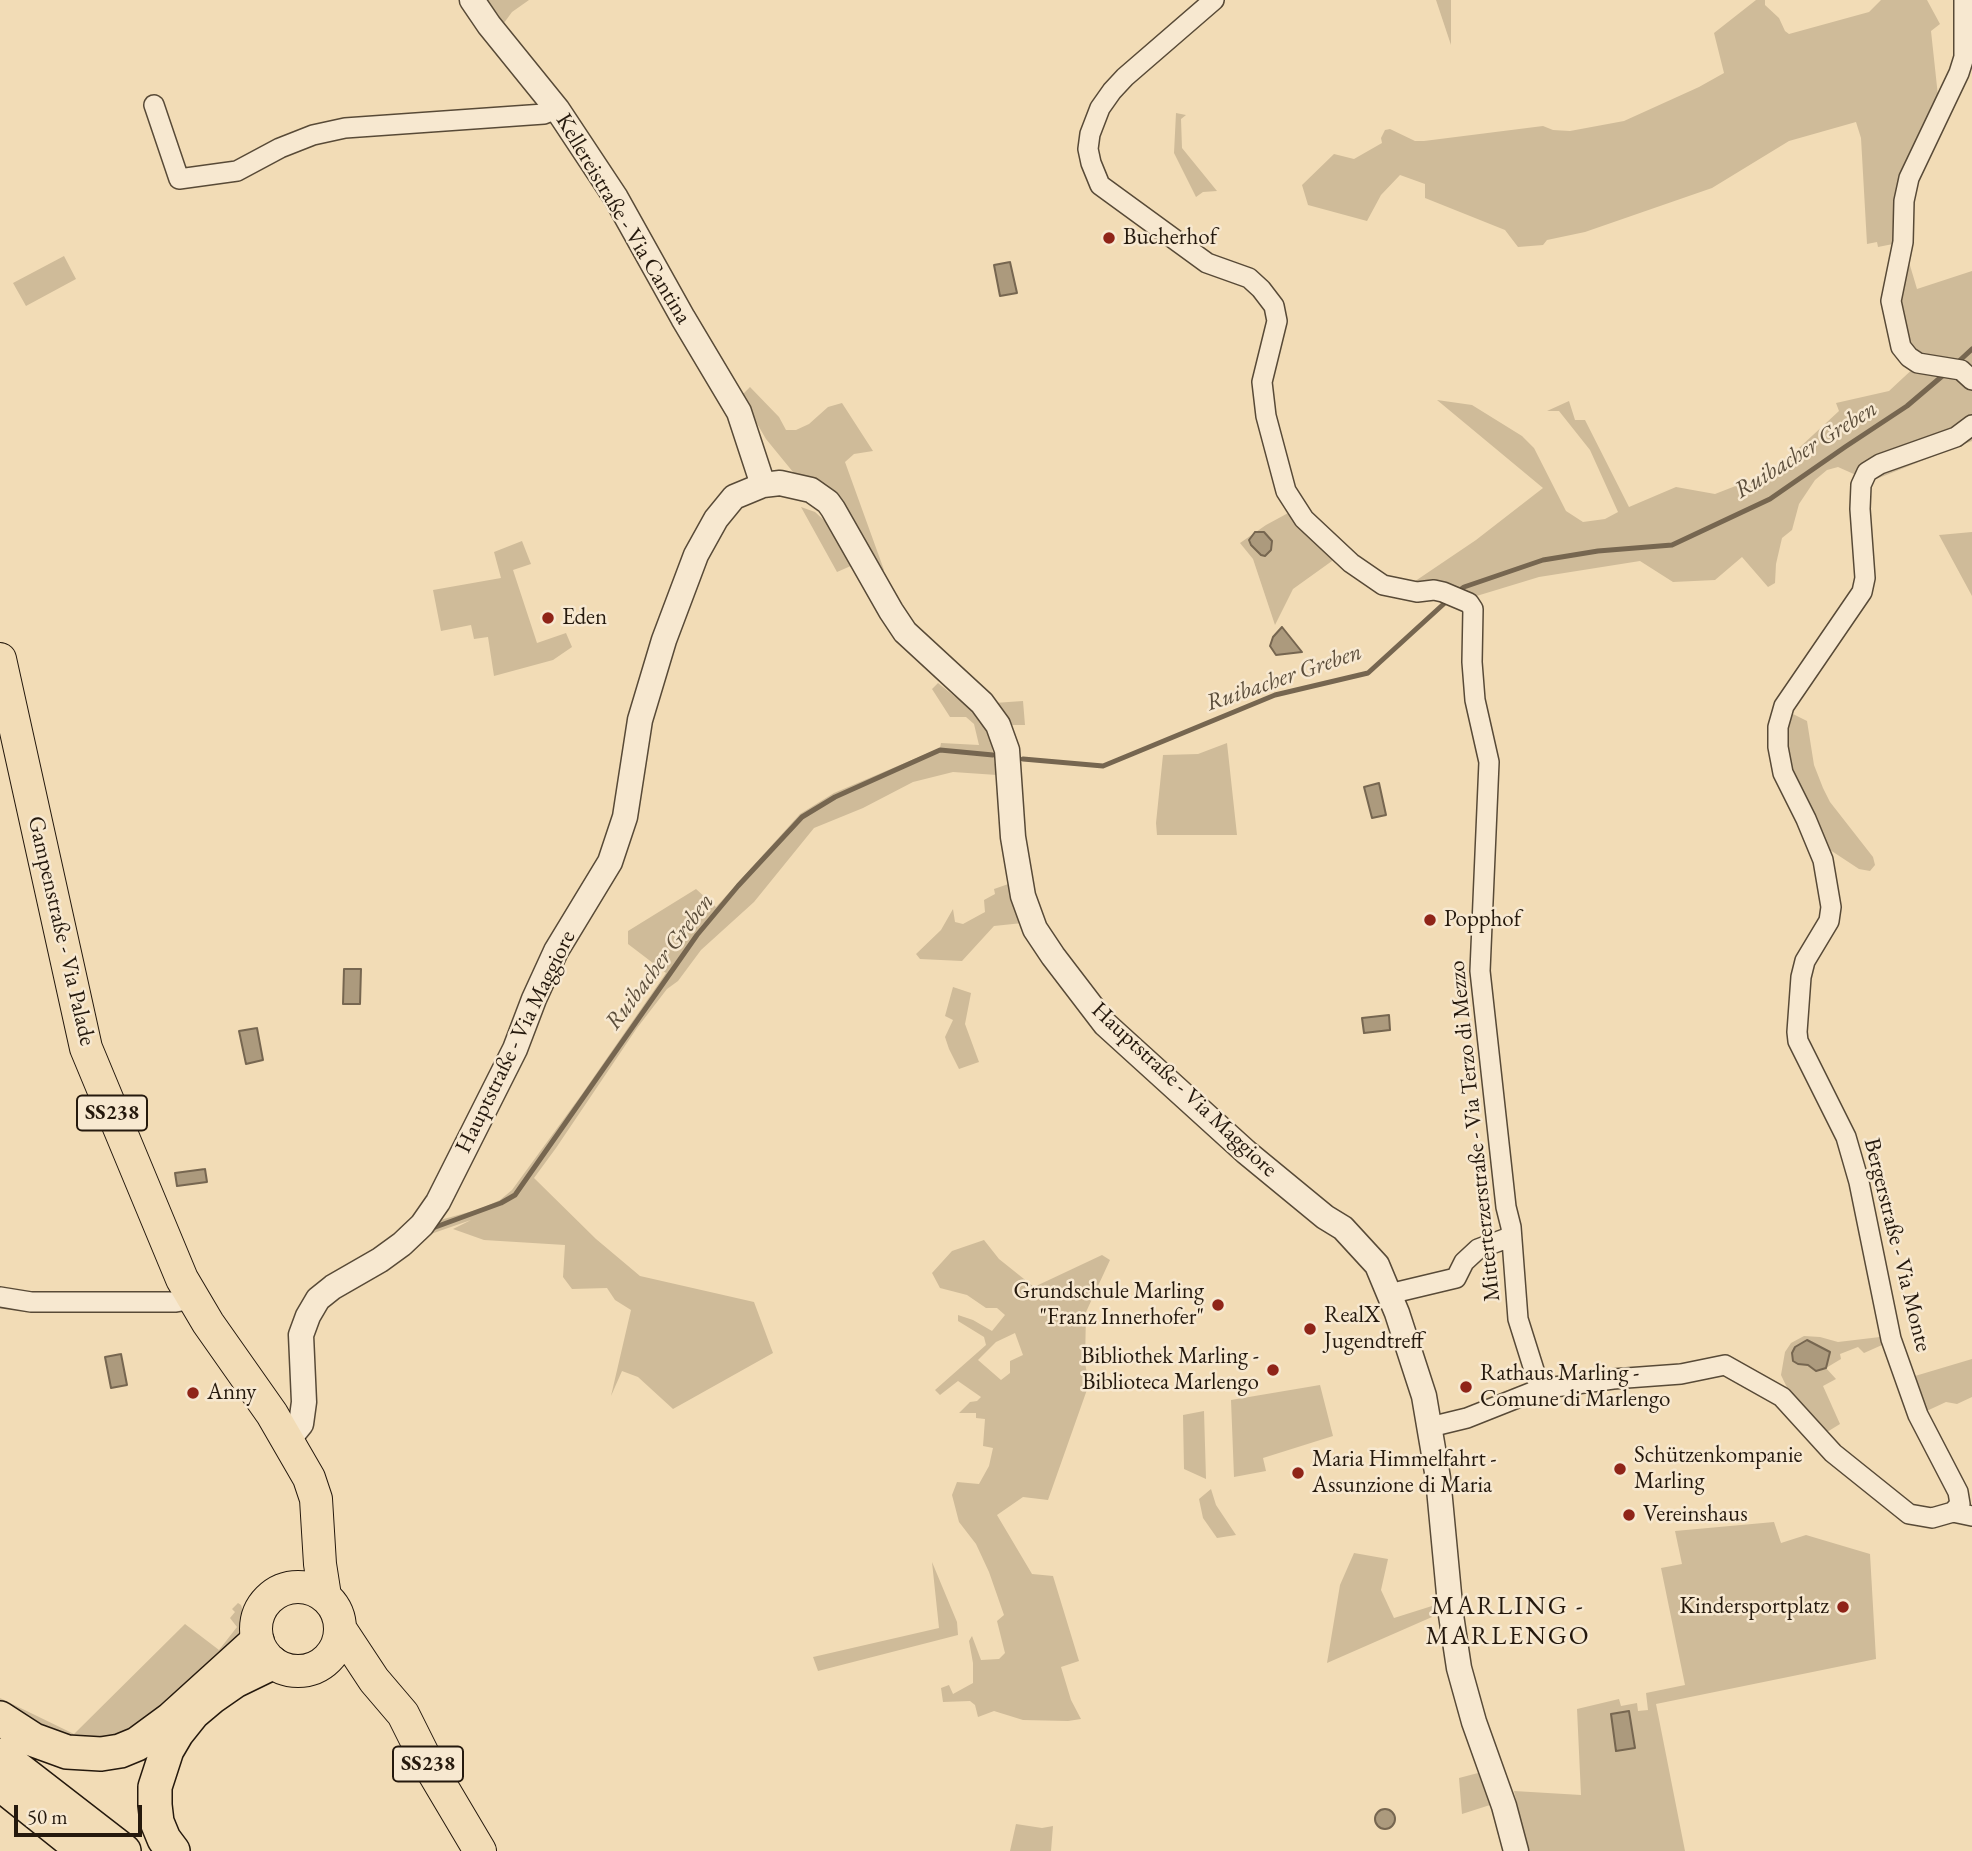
<!DOCTYPE html>
<html>
<head>
<meta charset="utf-8">
<style>
	body { margin:0 }
	#map { position:relative; width:1972px; height:1851px; overflow:hidden; background:#f2dcb6; font-family:"EB Garamond",serif }
	canvas { display:block }
	.scale { position:absolute; left:14px; top:1805px; width:128px; height:32px; box-sizing:border-box; border:4px solid #25190d; border-top:0; padding-left:9px; font-size:21px; line-height:24px; white-space:nowrap; color:#25190d; -webkit-text-stroke:5px #f7e8d0; paint-order:stroke }
</style>
</head>
<body>
<div id="map">
<canvas width="1972" height="1851"></canvas>
<div class="scale">50 m</div>
</div>
<script>
const g = document.querySelector('canvas').getContext('2d');
g.lineJoin = 'round';
function fill(path, color) {
  g.fillStyle = color;
  g.fill(path, 'evenodd');
}
function shape(rows) {
  const path = new Path2D();
  for (const r of rows) {
    if (r.length === 3) {
      path.moveTo(r[0] + r[2], r[1]);
      path.arc(r[0], r[1], r[2], 0, 2 * Math.PI);
      continue;
    }
    path.moveTo(r[0], r[1]);
    for (let i = 2; i < r.length; i += 2) path.lineTo(r[i], r[i + 1]);
  }
  return path;
}
function stroke(path, color, width, dash) {
  g.strokeStyle = color;
  g.lineWidth = width;
  g.lineCap = dash ? 'butt' : 'round';
  g.setLineDash(dash || []);
  g.stroke(path);
}
function write(font, color, halo, rows, align = 'center') {
  g.font = font + ' "EB Garamond",serif';
  g.lineWidth = 5;
  g.setLineDash([]);
  g.textBaseline = 'middle';
  g.strokeStyle = halo;
  g.fillStyle = color;
  for (const [text, x, y, turn = 0] of rows) {
    g.save();
    g.translate(x, y);
    g.rotate((+turn || 0) * Math.PI / 180);
    g.textAlign = isNaN(turn) ? turn : align;
    if (halo) g.strokeText(text, 0, 0);
    g.fillText(text, 0, 0);
    g.restore();
  }
}
const green = shape([
	[482,0,529,0,512,12,501,27],
	[1436,0,1451,0,1451,45],
	[1756,0,1765,0,1765,5,1779,18,1785,31,1789,34,1869,12,1881,0,1927,0,1940,24,1931,31,1938,96,1915,165,1903,242,1917,289,1972,271,1972,441,1861,485,1856,475,1838,467,1827,470,1815,480,1799,504,1792,530,1782,538,1776,564,1775,583,1768,587,1742,557,1715,580,1673,582,1640,561,1539,577,1470,598,1402,590,1476,540,1543,488,1437,400,1472,405,1522,436,1534,448,1566,511,1583,522,1605,519,1618,512,1590,450,1559,411,1547,411,1569,401,1575,420,1585,420,1629,507,1676,487,1715,494,1774,471,1839,411,1836,403,1889,391,1918,364,1901,347,1898,243,1878,247,1877,242,1867,244,1861,138,1856,122,1789,141,1712,188,1585,232,1547,240,1543,245,1518,247,1505,230,1425,198,1425,184,1400,175,1381,195,1367,221,1308,205,1302,185,1334,154,1354,159,1382,143,1381,138,1385,130,1390,129,1415,141,1424,141,1543,126,1553,130,1570,131,1624,121,1699,87,1724,73,1714,33],
	[1176,113,1186,115,1181,119,1182,148,1217,191,1203,192,1196,197,1174,153],
	[64,256,76,279,26,306,13,283],
	[750,387,779,417,786,430,796,430,809,424,828,407,842,403,873,451,854,454,845,462,884,570,879,573,814,481,793,472,766,439,741,396],
	[801,507,815,512,827,523,853,565,837,572],
	[1290,512,1290,516,1332,559,1332,561,1293,589,1275,625,1253,559,1240,543,1266,525],
	[1972,532,1972,596,1939,535],
	[522,541,531,564,513,570,537,643,566,633,572,647,553,660,494,676,488,637,474,639,471,625,441,631,433,590,501,578,494,552],
	[938,683,969,708,984,727,991,742,997,775,953,772,913,782,863,808,814,828,754,902,701,950,678,981,667,989,637,1028,556,1148,534,1178,596,1239,640,1276,754,1302,773,1353,673,1409,638,1377,622,1371,611,1396,631,1310,615,1300,607,1288,572,1289,563,1277,565,1245,484,1240,453,1229,471,1220,402,1244,422,1225,480,1209,500,1200,512,1190,582,1094,666,973,628,944,628,931,696,889,716,907,800,814,834,793,940,748,941,743,979,745,974,724,966,717,950,717,932,689],
	[1023,701,1025,725,1008,725,994,703],
	[1783,709,1807,721,1814,765,1823,788,1830,802,1873,857,1875,865,1870,871,1859,869,1815,840,1783,773],
	[1227,743,1237,835,1157,835,1156,823,1163,755,1198,754],
	[1020,880,1032,922,994,926,962,961,920,959,916,954,941,930,953,909,955,922,963,924,985,912,984,900,995,894,994,889],
	[953,987,971,993,965,1024,979,1062,959,1069,949,1049,945,1037,953,1020,945,1016],
	[984,1240,999,1259,1034,1287,1102,1255,1110,1260,1086,1312,1085,1363,1089,1384,1048,1500,1023,1497,997,1515,1032,1574,1053,1576,1079,1661,1061,1667,1071,1700,1081,1719,1068,1721,1023,1720,994,1711,978,1717,975,1705,970,1701,943,1702,941,1688,949,1685,953,1694,973,1683,973,1663,969,1641,972,1636,981,1660,999,1659,1005,1653,997,1621,1004,1615,989,1572,976,1544,959,1522,952,1495,957,1482,979,1484,989,1466,993,1448,983,1446,985,1419,976,1418,976,1413,959,1413,970,1402,977,1401,981,1397,958,1381,940,1395,935,1390,986,1345,984,1337,958,1321,958,1315,973,1320,992,1331,1005,1315,997,1308,986,1308,967,1295,940,1288,932,1273,952,1251],
	[1015,1333,1023,1355,1010,1361,1010,1373,1001,1380,978,1360,996,1342],
	[1804,1336,1820,1337,1838,1342,1880,1337,1882,1345,1864,1353,1858,1347,1840,1354,1841,1359,1826,1368,1836,1379,1823,1386,1840,1424,1827,1432,1793,1400,1781,1375,1785,1352,1791,1343],
	[1972,1359,1972,1397,1957,1404,1946,1402,1918,1415,1905,1379],
	[1320,1385,1333,1436,1263,1458,1266,1471,1234,1477,1231,1400],
	[1204,1411,1206,1479,1184,1469,1183,1415],
	[1211,1489,1216,1505,1236,1535,1217,1538,1203,1518,1199,1499],
	[1774,1522,1781,1543,1806,1535,1870,1554,1876,1659,1656,1704,1685,1851,1528,1851,1514,1791,1581,1795,1577,1709,1619,1699,1621,1706,1637,1703,1638,1711,1648,1710,1646,1693,1685,1685,1661,1568,1682,1564,1675,1531],
	[1354,1553,1388,1559,1381,1590,1394,1618,1432,1606,1432,1617,1327,1663,1340,1585],
	[932,1562,957,1622,958,1635,818,1671,813,1657,939,1628],
	[238,1603,241,1605,246,1619,246,1632,120,1751,0,1718,0,1698,74,1734,185,1624,219,1650,237,1627,230,1618,235,1612,232,1609],
	[1478,1773,1490,1805,1462,1814,1459,1778],
	[1016,1824,1042,1828,1053,1826,1051,1851,1010,1851]
]);
const water = shape([
	[1010,262,1017,293,1000,296,994,265,1010,262],
	[1255,532,1264,532,1272,541,1271,550,1265,556,1261,555,1251,545,1249,540,1255,532],
	[1282,627,1302,652,1276,655,1270,646,1273,637,1282,627],
	[1379,783,1386,815,1372,818,1364,787,1379,783],
	[344,969,361,969,360,1004,343,1004,344,969],
	[1389,1015,1390,1030,1364,1033,1362,1018,1389,1015],
	[257,1028,263,1060,246,1064,239,1031,257,1028],
	[205,1169,207,1182,177,1186,175,1173,205,1169],
	[1807,1340,1830,1352,1826,1368,1816,1371,1808,1365,1798,1364,1793,1361,1792,1353,1795,1347,1807,1340],
	[121,1354,127,1385,111,1388,105,1357,121,1354],
	[1629,1711,1635,1748,1616,1751,1611,1714,1629,1711],
	[1385,1819,10]
]);
const stream = shape([
	[1957,363,1972,349],
	[1456,593,1464,587,1543,560,1598,551,1672,545,1770,499,1845,447,1907,406,1947,372],
	[1023,759,1103,766,1275,695,1368,673,1448,600],
	[430,1229,501,1203,515,1195,697,935,738,886,802,817,835,797,940,750,993,755]
]);
const minor = shape([
	[1214,0,1125,77,1112,91,1100,108,1090,134,1088,149,1091,163,1100,185,1207,263,1249,278,1261,289,1274,306,1277,321,1262,382,1266,416,1286,491,1304,519,1351,563,1383,585,1417,592,1434,590,1443,592,1469,603,1473,609,1472,662,1475,700,1489,762,1480,971,1506,1207,1511,1227,1518,1319,1540,1389],
	[1964,0,1964,57,1959,73,1909,178,1904,201,1903,242,1891,301,1901,347,1909,357,1918,363,1961,370,1972,380],
	[154,105,179,179,237,171,280,148,313,135,345,128,544,114,557,109],
	[1389,1294,1456,1278,1464,1262,1478,1249,1510,1237],
	[0,1297,31,1302,176,1302,193,1299],
	[1430,1427,1467,1418,1540,1389,1613,1379,1681,1374,1725,1365,1782,1397,1833,1453,1909,1514,1932,1518,1953,1512,1972,1516],
	[1953,1512,1960,1504,1958,1492,1918,1415,1891,1339,1859,1182,1846,1137,1798,1041,1797,1032,1801,977,1805,961,1829,921,1831,907,1823,860,1806,819,1783,773,1778,747,1778,727,1784,706,1862,592,1865,578,1860,509,1861,485,1867,472,1880,464,1956,437,1972,425]
]);
const tertiary = shape([
	[472,0,489,25,557,109,616,198,683,318,739,412,763,485],
	[288,1440,301,1424,304,1402,301,1335,308,1316,318,1299,333,1287,380,1260,402,1244,422,1225,438,1202,515,1049,534,999,556,951,610,862,625,817,640,720,664,640,696,555,716,519,734,497,763,485,780,483,811,490,828,502,833,509,891,611,905,632,982,703,998,725,1007,750,1013,837,1023,896,1035,929,1053,956,1105,1024,1246,1152,1325,1217,1343,1228,1377,1265,1397,1313,1424,1396,1438,1478,1451,1615,1459,1668,1474,1722,1504,1806,1516,1851]
]);
const primary = shape([
	[0,659,86,1048,182,1279,208,1323,272,1414,309,1478,316,1499,320,1564,325,1596],
	[298,1629,42],
	[341,1630,374,1680,403,1714,426,1760,480,1851]
]);
const trunk = shape([
	[0,1718,34,1740,67,1752,101,1754,120,1751,137,1744,171,1719,257,1641],
	[0,1755,124,1851],
	[0,1784,84,1851],
	[173,1851,164,1839,157,1822,155,1805,155,1787,167,1750,177,1733,193,1713,212,1697,235,1681,272,1663]
]);
const markers = [
	[1109,238,7,"#8f2418"],
	[548,618,7,"#8f2418"],
	[1430,920,7,"#8f2418"],
	[1218,1305,7,"#8f2418"],
	[1310,1329,7,"#8f2418"],
	[1273,1370,7,"#8f2418"],
	[1466,1387,7,"#8f2418"],
	[193,1393,7,"#8f2418"],
	[1620,1469,7,"#8f2418"],
	[1298,1473,7,"#8f2418"],
	[1629,1515,7,"#8f2418"],
	[1843,1607,7,"#8f2418"]
];
const shields = [
	[112,1113,70],
	[428,1764,70]
];
const shieldNames = [
	["SS238",112,1113],
	["SS238",428,1764]
];
const streetNames = [
	["Kellereistraße - Via Cantina",623,219,59],
	["Gampenstraße - Via Palade",61,931,77],
	["Hauptstraße - Via Maggiore",516,1042,-64],
	["Hauptstraße - Via Maggiore",1184,1090,43],
	["Mitterterzerstraße - Via Terzo di Mezzo",1475,1131,-96],
	["Bergerstraße - Via Monte",1897,1245,76]
];
const poiNames = [
	["Bucherhof",1123,238],
	["Eden",562,618],
	["Popphof",1444,920],
	["Grundschule Marling",1204,1292,"right"],
	["\"Franz Innerhofer\"",1204,1318,"right"],
	["RealX",1324,1316],
	["Jugendtreff",1324,1342],
	["Bibliothek Marling -",1259,1357,"right"],
	["Biblioteca Marlengo",1259,1383,"right"],
	["Rathaus Marling -",1480,1374],
	["Comune di Marlengo",1480,1400],
	["Anny",207,1393],
	["Schützenkompanie",1634,1456],
	["Marling",1634,1482],
	["Maria Himmelfahrt -",1312,1460],
	["Assunzione di Maria",1312,1486],
	["Vereinshaus",1643,1515],
	["Kindersportplatz",1829,1607,"right"]
];
const waterNames = [
	["Ruibacher Greben",1806,450,-32],
	["Ruibacher Greben",1284,678,-19],
	["Ruibacher Greben",660,962,-53]
];
const quarterNames = [
	["MARLING -",1508,1607],
	["MARLENGO",1508,1637]
];
fill(green, '#cfbb99');
fill(water, '#ac9a7d');
stroke(water, '#766650', 2);
stroke(stream, '#766650', 5);
stroke(minor, '#584a37', 22);
stroke(tertiary, '#584a37', 27);
stroke(primary, '#25190d', 34);
stroke(trunk, '#25190d', 36);
stroke(minor, '#f7e8d0', 19);
stroke(tertiary, '#f7e8d0', 24);
stroke(primary, '#f2dcb6', 32);
stroke(trunk, '#f2dcb6', 33);
for (const [x, y, r, color] of markers) {
  const dot = new Path2D();
  dot.arc(x, y, r, 0, 2 * Math.PI);
  g.fillStyle = color;
  g.fill(dot);
  stroke(dot, '#f7e8d0', 2.5);
}
for (const [x, y, w] of shields) {
  const box = new Path2D();
  box.roundRect(x - w / 2, y - 17.5, w, 35, 5);
  g.fillStyle = '#f7e8d0';
  g.fill(box);
  stroke(box, '#25190d', 2);
}
write('bold 21px', '#25190d', null, shieldNames);
write('23px', '#25190d', '#f7e8d0', streetNames);
write('23px', '#25190d', '#f7e8d0', poiNames, 'left');
write('italic 24px', '#5b4d3a', '#f7e8d0', waterNames);
g.letterSpacing = '2px';
write('26px', '#25190d', '#f7e8d0', quarterNames);
g.letterSpacing = '0px';
</script>
</body>
</html>
